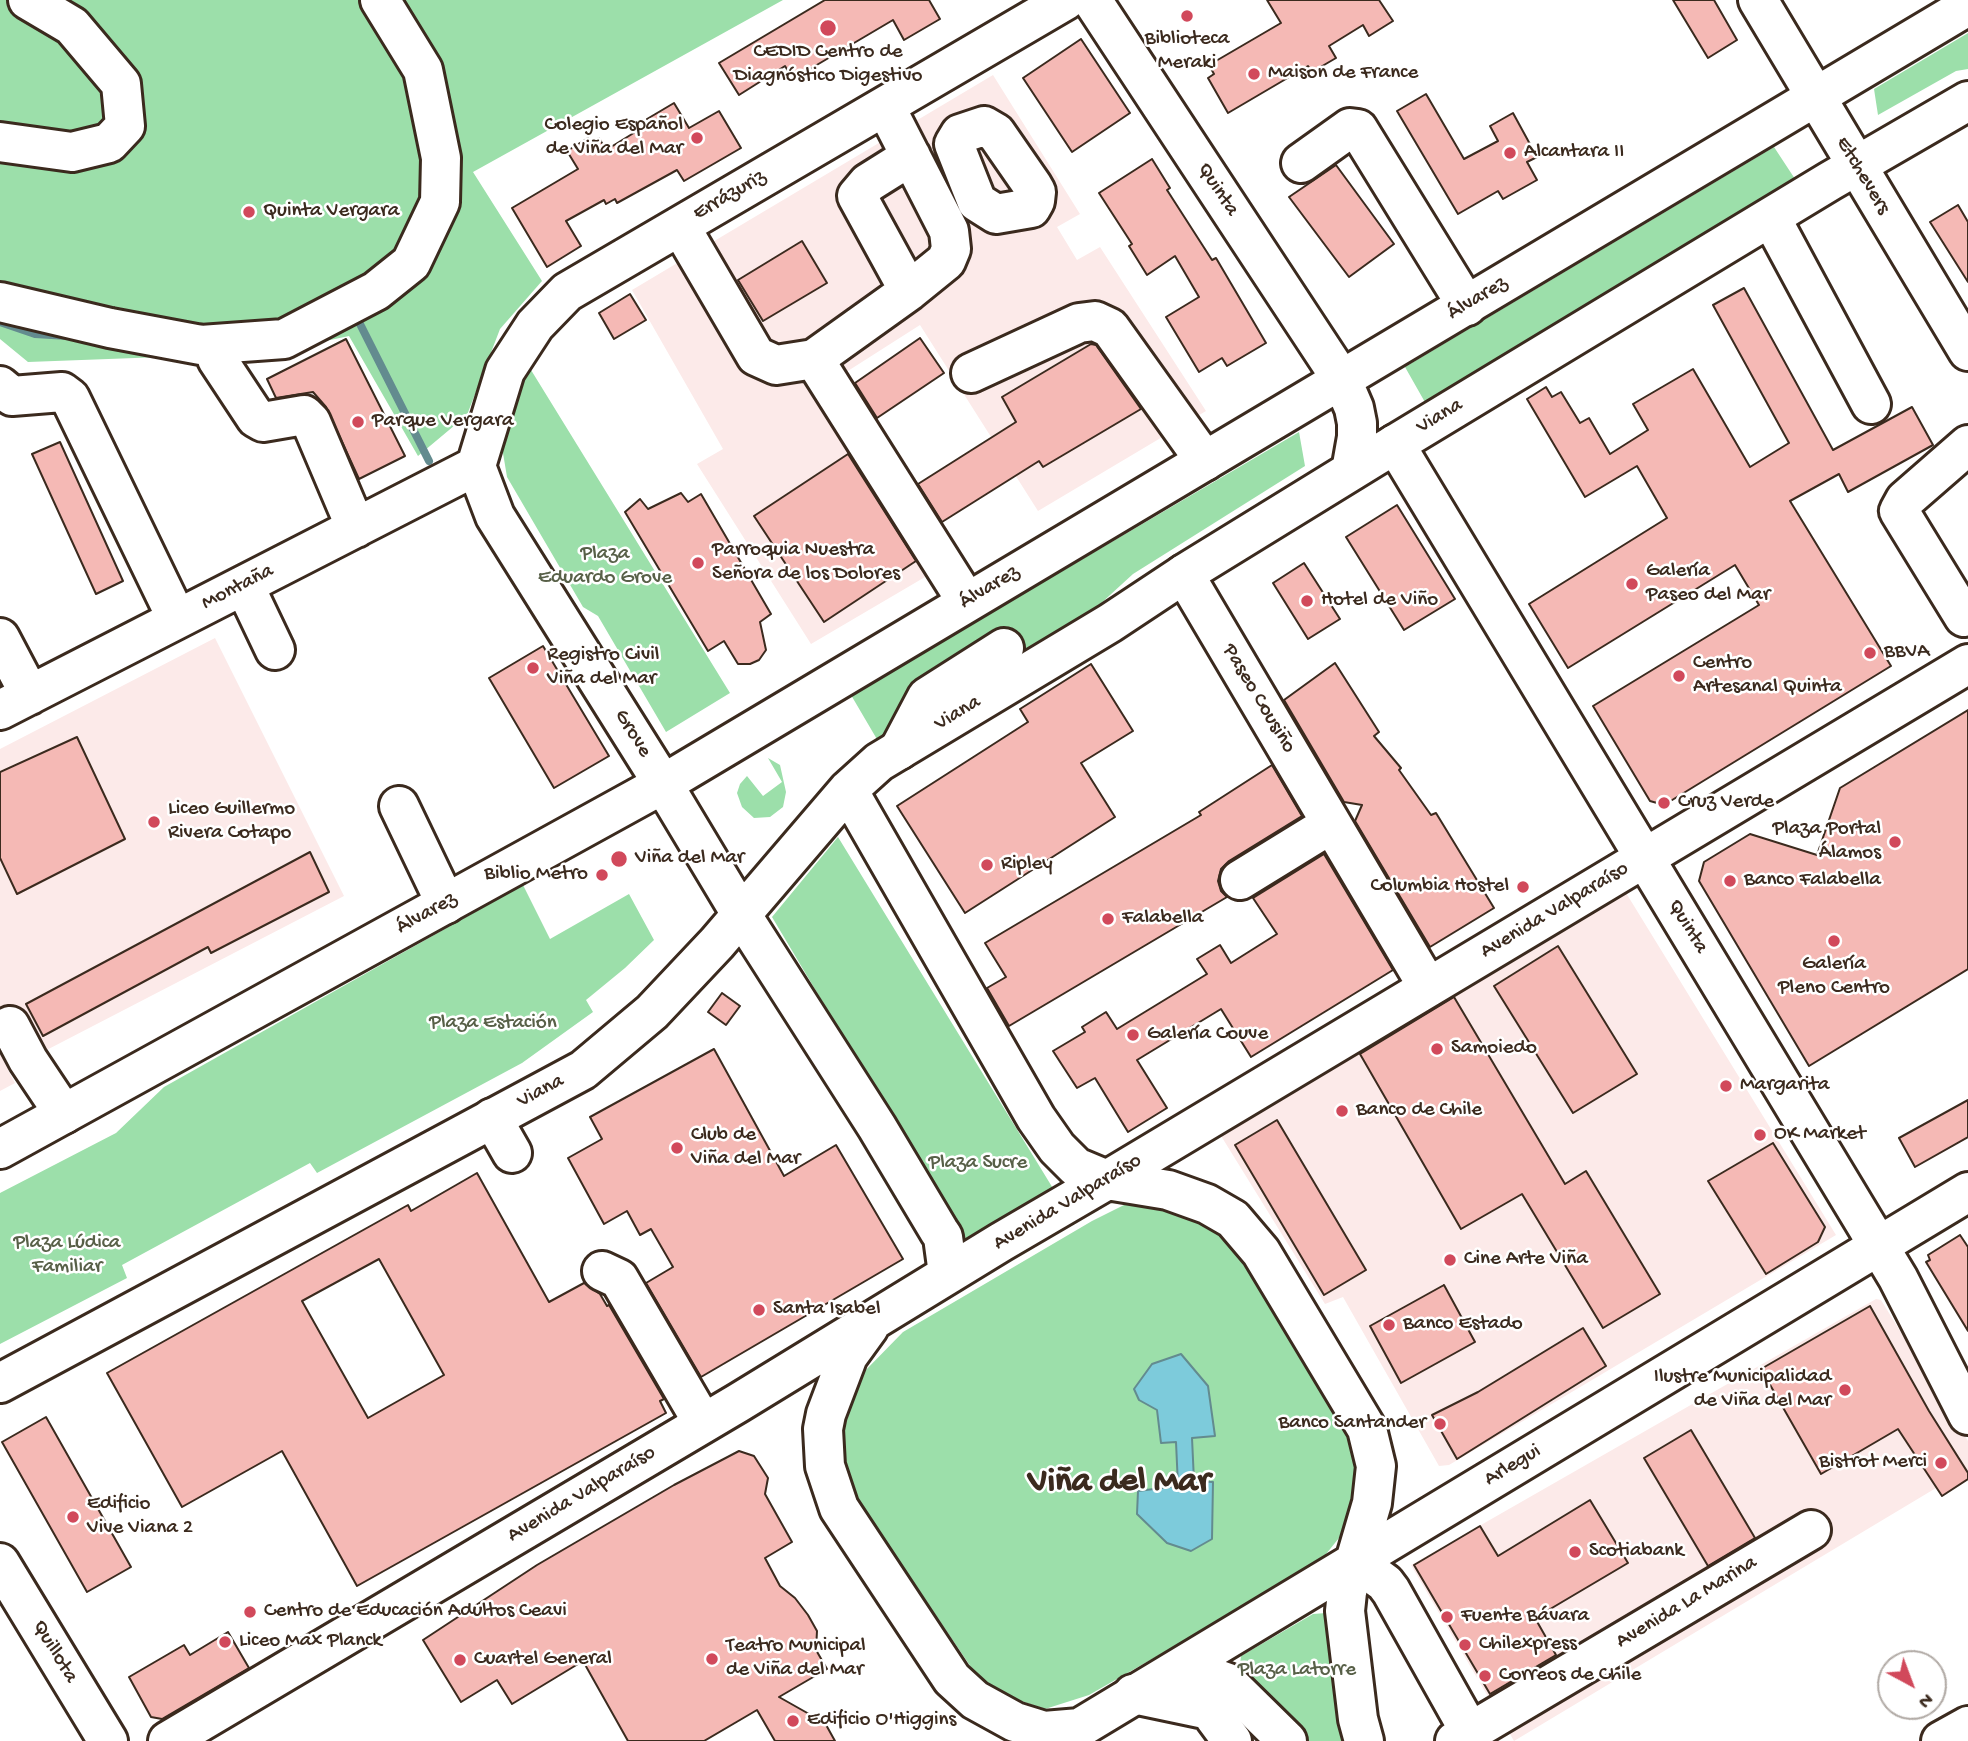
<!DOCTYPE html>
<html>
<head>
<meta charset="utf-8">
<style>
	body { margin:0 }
	#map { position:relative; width:1968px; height:1741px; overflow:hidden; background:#fff; font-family:"Gochi Hand",sans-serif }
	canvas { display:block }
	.north { position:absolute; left:1877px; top:1650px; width:70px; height:70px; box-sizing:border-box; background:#fff; border:2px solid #b1aaa5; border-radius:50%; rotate:139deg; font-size:19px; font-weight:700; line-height:28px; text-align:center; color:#3b2a1e }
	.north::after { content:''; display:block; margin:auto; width:24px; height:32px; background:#d1495b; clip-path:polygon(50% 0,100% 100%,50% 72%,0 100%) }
</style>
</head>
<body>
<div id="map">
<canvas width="1968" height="1741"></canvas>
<div class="north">N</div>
</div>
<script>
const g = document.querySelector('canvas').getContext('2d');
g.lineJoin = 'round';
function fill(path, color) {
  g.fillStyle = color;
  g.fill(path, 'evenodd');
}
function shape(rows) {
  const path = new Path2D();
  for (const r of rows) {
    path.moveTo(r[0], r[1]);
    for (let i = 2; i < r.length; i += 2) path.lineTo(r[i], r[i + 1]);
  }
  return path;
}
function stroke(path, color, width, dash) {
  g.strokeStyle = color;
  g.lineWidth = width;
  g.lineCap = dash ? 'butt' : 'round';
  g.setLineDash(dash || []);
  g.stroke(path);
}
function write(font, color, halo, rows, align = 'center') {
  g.font = font + ' "Gochi Hand",sans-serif';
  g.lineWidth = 5;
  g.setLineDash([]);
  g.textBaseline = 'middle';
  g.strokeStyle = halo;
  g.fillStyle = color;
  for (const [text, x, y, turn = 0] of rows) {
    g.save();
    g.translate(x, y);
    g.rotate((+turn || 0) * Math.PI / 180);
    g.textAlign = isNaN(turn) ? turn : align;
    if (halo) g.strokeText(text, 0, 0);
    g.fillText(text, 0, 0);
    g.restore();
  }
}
const built = shape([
	[993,75,1080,214,1057,227,1077,260,1100,247,1206,411,1038,511,920,325,840,376,954,560,811,644,697,464,723,449,632,290],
	[215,638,344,896,8,1070,15,1083,0,1091,0,749],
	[1623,888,1836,1235,1449,1465,1439,1466,1343,1297,1325,1304,1218,1131],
	[1876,1299,1881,1300,1968,1441,1968,1479,1942,1496,1936,1488,1514,1741,1411,1565]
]);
const green = shape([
	[0,0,783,0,473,172,542,281,500,329,467,415,418,456,349,336,269,353,28,362,0,339],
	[1968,33,1968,69,1956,71,1878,115,1874,89],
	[1774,147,1797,182,1426,404,1405,367],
	[531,370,730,693,666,732,598,616,583,607,507,477,500,435,514,391],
	[1299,432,1305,466,1133,574,1086,617,878,741,851,695],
	[768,758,780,765,786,792,783,807,770,817,754,818,742,807,737,793,740,784,747,776,763,796,782,782],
	[838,837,1054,1190,965,1241,772,917],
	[523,885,550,939,629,894,654,940,625,968,586,1000,593,1012,522,1063,317,1173,310,1163,122,1265,127,1278,0,1344,0,1193,116,1133,164,1087],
	[1132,1201,1168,1204,1222,1231,1253,1261,1347,1418,1362,1477,1343,1533,1318,1564,1089,1695,1045,1709,1018,1700,981,1682,844,1479,841,1440,860,1376,903,1332,1092,1221],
	[1326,1613,1350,1741,1308,1741,1240,1665,1241,1656,1313,1614]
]);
const water = shape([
	[1181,1354,1208,1386,1215,1436,1192,1438,1194,1481,1213,1482,1212,1539,1191,1551,1167,1543,1137,1514,1138,1491,1178,1486,1176,1442,1161,1443,1157,1410,1139,1400,1134,1389,1152,1364,1181,1354]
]);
const stream = shape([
	[0,322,35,334,68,336],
	[350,323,358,320,429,461]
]);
const building = shape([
	[825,0,929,0,940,19,904,40,893,20,793,79,785,66,739,95,719,63,825,0],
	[1267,0,1379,0,1393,21,1369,36,1363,25,1329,46,1336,58,1312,72,1308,66,1228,113,1208,78,1214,74,1209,65,1281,23,1267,0],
	[1673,0,1714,0,1737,40,1708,58,1673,0],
	[1081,39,1130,113,1072,152,1023,78,1081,39],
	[1426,94,1464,159,1498,141,1490,126,1513,113,1537,157,1527,162,1537,180,1503,199,1498,191,1458,214,1397,111,1426,94],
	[674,103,689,128,719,111,741,148,684,181,677,170,617,203,615,199,606,204,604,200,566,221,581,246,547,267,512,208,578,169,567,151,588,138,591,143,599,138,606,150,650,123,647,119,674,103],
	[1152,159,1170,188,1167,190,1212,260,1216,258,1266,343,1227,366,1222,358,1199,372,1166,317,1199,297,1175,256,1147,275,1129,246,1132,244,1099,193,1152,159],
	[1336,165,1394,244,1349,277,1289,197,1336,165],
	[1958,205,1968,222,1968,282,1930,222,1958,205],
	[802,241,827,283,763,321,738,280,802,241],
	[1744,288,1833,450,1912,407,1933,445,1848,492,1839,474,1790,501,1891,666,1664,805,1650,801,1593,706,1759,605,1735,565,1568,668,1529,604,1667,518,1637,466,1585,497,1527,399,1546,387,1552,397,1561,392,1580,423,1589,418,1610,454,1648,430,1633,404,1693,369,1750,467,1789,443,1713,305,1744,288],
	[630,294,646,320,614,339,599,313,630,294],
	[920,338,944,373,877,418,855,383,920,338],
	[346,339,405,456,359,479,326,407,313,392,276,398,267,379,346,339],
	[1091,344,1096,345,1141,409,1043,467,1039,461,942,522,918,484,1016,422,1002,397,1091,344],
	[60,442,123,581,96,594,32,454,60,442],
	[848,454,916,561,824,622,754,516,848,454],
	[681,493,688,502,701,494,771,614,760,622,766,650,759,660,750,664,738,664,724,641,708,651,625,512,640,499,648,509,681,493],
	[1397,505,1455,599,1404,630,1346,537,1397,505],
	[1304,563,1340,619,1308,639,1273,583,1304,563],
	[543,646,609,756,554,788,489,678,543,646],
	[1335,663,1379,732,1374,736,1401,768,1399,770,1431,815,1436,813,1494,908,1430,947,1355,821,1362,805,1344,802,1284,700,1335,663],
	[1091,664,1133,731,1081,763,1115,817,965,913,897,806,1028,722,1020,709,1091,664],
	[1968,710,1968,969,1809,1066,1699,881,1704,862,1750,834,1817,855,1840,788,1968,710],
	[77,737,125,839,17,894,0,858,0,772,77,737],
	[1272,765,1302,816,1229,861,1221,869,1218,881,1221,891,1227,897,1009,1026,987,988,1006,977,985,943,1201,815,1199,812,1272,765],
	[310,852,329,892,211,953,208,947,43,1036,26,1004,310,852],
	[1324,854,1393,970,1251,1057,1221,1009,1137,1060,1167,1108,1128,1132,1095,1078,1077,1088,1053,1051,1085,1032,1082,1027,1106,1012,1117,1029,1207,974,1197,959,1220,945,1231,963,1277,934,1253,898,1324,854],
	[1558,946,1637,1074,1573,1113,1494,986,1558,946],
	[722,993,740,1006,726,1025,708,1012,722,993],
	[1454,997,1565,1184,1586,1171,1660,1294,1603,1328,1522,1194,1461,1229,1360,1054,1454,997],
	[714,1049,784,1176,836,1145,903,1259,701,1377,646,1283,673,1267,651,1229,640,1235,627,1211,604,1224,568,1158,602,1139,590,1117,714,1049],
	[1968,1100,1968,1137,1915,1167,1899,1138,1968,1100],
	[1277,1120,1366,1270,1324,1295,1235,1145,1277,1120],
	[1773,1143,1825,1227,1818,1242,1766,1274,1708,1181,1773,1143],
	[477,1173,549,1302,584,1283,600,1294,607,1306,609,1305,664,1399,660,1401,666,1413,357,1586,282,1451,182,1507,107,1373,408,1205,411,1211,477,1173],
	[379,1259,444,1375,368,1418,302,1301,379,1259],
	[1960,1235,1968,1247,1968,1331,1926,1262,1930,1260,1928,1255,1960,1235],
	[1444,1285,1475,1342,1401,1383,1370,1326,1444,1285],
	[1870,1306,1929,1411,1968,1473,1968,1479,1942,1496,1898,1429,1821,1474,1761,1369,1870,1306],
	[1583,1328,1606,1366,1457,1459,1432,1415,1478,1392,1583,1328],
	[46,1417,131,1567,87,1592,2,1442,46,1417],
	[1691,1430,1755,1538,1708,1566,1644,1458,1691,1430],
	[739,1451,754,1456,768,1478,765,1494,792,1542,765,1558,780,1586,795,1598,808,1615,817,1631,816,1650,827,1669,779,1697,825,1723,835,1741,775,1741,757,1710,704,1741,628,1741,583,1661,512,1704,497,1680,461,1702,423,1640,537,1565,674,1485,739,1451],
	[1590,1500,1628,1563,1535,1618,1556,1655,1490,1694,1414,1565,1480,1526,1498,1556,1590,1500],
	[228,1632,249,1668,162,1719,151,1717,129,1677,184,1645,190,1655,228,1632]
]);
const minor = shape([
	[1092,0,1342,380],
	[1758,0,1968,351],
	[984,126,996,133,1032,185,1036,192,1035,201,1031,208,996,214,977,202,954,144,960,134,984,126],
	[0,142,72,152,109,143,125,126,121,84,72,26,28,0],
	[1301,163,1350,128,1358,129,1467,306],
	[1771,218,1871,404],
	[680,226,756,356,776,365,814,359,909,291,946,261,951,249,949,231,885,106],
	[909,291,857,196,868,183,911,156],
	[0,302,110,328,201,345,284,339,376,291,411,263,440,202,441,158,423,70,380,0],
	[217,359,256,418,263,422,304,415,311,422,356,528],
	[814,359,967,602],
	[971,373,1079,323,1095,321,1110,328,1205,461],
	[0,386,12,396,62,392,70,398,177,619],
	[1395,444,1898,1278,1968,1415],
	[476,466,505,371,535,325,567,292,1066,0],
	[476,466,495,516,663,784],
	[1184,574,1428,987],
	[244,585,275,650],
	[1964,617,1899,511,1905,500,1968,445],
	[0,638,30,695],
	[0,710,476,466],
	[899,750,927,697,1004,648],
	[399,806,446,904],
	[1240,880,1331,824],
	[10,1026,28,1060,64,1114],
	[492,1118,512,1153],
	[1107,1180,1968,664],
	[602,1271,619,1279,703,1423],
	[1355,1561,1385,1583,1391,1591,1470,1732],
	[0,1563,108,1741],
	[1133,1694,1209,1710,1232,1741],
	[1455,1741,1811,1530],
	[1941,1741,1968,1726]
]);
const major = shape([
	[1342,380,1354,408,1357,423,1357,437,1351,471],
	[663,784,741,914,877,1127,939,1231,943,1237,948,1274],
	[848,790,1036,1118,1057,1148,1076,1167,1107,1180,1168,1190,1207,1204,1233,1219,1261,1252,1367,1429,1376,1466,1372,1503,1355,1561,1347,1592,1345,1611,1358,1719,1364,1741],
	[0,1149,663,784,1968,6],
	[869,1327,848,1356,826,1414,823,1429,825,1466,839,1508,952,1679,975,1700,1015,1722,1044,1731,1080,1728],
	[0,1383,583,1070,652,1012,717,943,848,790,879,762,1110,623,1184,574,1374,457,1830,181,1968,101],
	[1161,1684,1192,1676,1211,1677,1228,1683,1287,1741],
	[168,1741,738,1403,1001,1242,1107,1180],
	[1058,1741,1968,1192]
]);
const markers = [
	[1187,16,7,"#d1495b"],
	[828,28,9,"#d1495b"],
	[1254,74,7,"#d1495b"],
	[697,138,7,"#d1495b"],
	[1510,153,7,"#d1495b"],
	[249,212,7,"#d1495b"],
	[358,422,7,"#d1495b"],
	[698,563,7,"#d1495b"],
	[1632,584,7,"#d1495b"],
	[1307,601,7,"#d1495b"],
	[1870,653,7,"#d1495b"],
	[533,668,7,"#d1495b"],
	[1679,676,7,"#d1495b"],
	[1664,803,7,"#d1495b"],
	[154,822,7,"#d1495b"],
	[1895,842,7,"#d1495b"],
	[619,859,9,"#d1495b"],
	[987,865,7,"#d1495b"],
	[602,875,7,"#d1495b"],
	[1730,881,7,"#d1495b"],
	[1523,887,7,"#d1495b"],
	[1108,919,7,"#d1495b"],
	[1834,941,7,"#d1495b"],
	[1133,1035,7,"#d1495b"],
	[1437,1049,7,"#d1495b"],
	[1726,1086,7,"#d1495b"],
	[1342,1111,7,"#d1495b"],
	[1760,1135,7,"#d1495b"],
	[677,1148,7,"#d1495b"],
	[1450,1260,7,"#d1495b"],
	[759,1310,7,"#d1495b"],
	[1389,1325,7,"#d1495b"],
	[1845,1390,7,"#d1495b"],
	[1440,1424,7,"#d1495b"],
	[1941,1463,7,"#d1495b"],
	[73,1517,7,"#d1495b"],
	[1575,1552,7,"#d1495b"],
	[250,1612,7,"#d1495b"],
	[1447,1617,7,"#d1495b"],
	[225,1642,7,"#d1495b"],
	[1465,1645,7,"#d1495b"],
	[712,1659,7,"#d1495b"],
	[460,1660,7,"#d1495b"],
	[1485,1676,7,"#d1495b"],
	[793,1721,7,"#d1495b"]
];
const poiNames = [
	["Biblioteca",1187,40,"center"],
	["Meraki",1187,64,"center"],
	["CEDID Centro de",828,53,"center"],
	["Diagnóstico Digestivo",828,77,"center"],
	["Maison de France",1268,74],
	["Colegio Español",683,126,"right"],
	["de Viña del Mar",683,150,"right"],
	["Alcantara II",1524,153],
	["Quinta Vergara",263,212],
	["Parque Vergara",372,422],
	["Parroquia Nuestra",712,551],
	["Señora de los Dolores",712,575],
	["Galería",1646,572],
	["Paseo del Mar",1646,596],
	["Hotel de Viño",1321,601],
	["BBVA",1884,653],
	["Registro Civil",547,656],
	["Viña del Mar",547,680],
	["Centro",1693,664],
	["Artesanal Quinta",1693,688],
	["Cruz Verde",1678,803],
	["Liceo Guillermo",168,810],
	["Rivera Cotapo",168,834],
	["Plaza Portal",1881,830,"right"],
	["Álamos",1881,854,"right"],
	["Viña del Mar",635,859],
	["Ripley",1001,865],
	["Biblio Metro",588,875,"right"],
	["Banco Falabella",1744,881],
	["Columbia Hostel",1509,887,"right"],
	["Falabella",1122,919],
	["Galería",1834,965,"center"],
	["Pleno Centro",1834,989,"center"],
	["Galería Couve",1147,1035],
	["Samoiedo",1451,1049],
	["Margarita",1740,1086],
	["Banco de Chile",1356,1111],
	["OK Market",1774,1135],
	["Club de",691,1136],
	["Viña del Mar",691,1160],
	["Cine Arte Viña",1464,1260],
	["Santa Isabel",773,1310],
	["Banco Estado",1403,1325],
	["Ilustre Municipalidad",1831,1378,"right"],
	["de Viña del Mar",1831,1402,"right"],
	["Banco Santander",1426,1424,"right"],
	["Bistrot Merci",1927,1463,"right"],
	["Edificio",87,1505],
	["Vive Viana 2",87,1529],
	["Scotiabank",1589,1552],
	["Centro de Educación Adultos Ceavi",264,1612],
	["Fuente Bávara",1461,1617],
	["Liceo Max Planck",239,1642],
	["Chilexpress",1479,1645],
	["Teatro Municipal",726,1647],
	["de Viña del Mar",726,1671],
	["Cuartel General",474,1660],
	["Correos de Chile",1499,1676],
	["Edificio O'Higgins",807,1721]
];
const streetNames = [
	["Etchevers",1862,176,59],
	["Quinta",1217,190,57],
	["Errázuriz",730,196,-30],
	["Álvarez",1478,299,-31],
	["Viana",1440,417,-31],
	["Montaña",238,588,-27],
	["Álvarez",990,588,-31],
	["Paseo Cousiño",1258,699,59],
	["Viana",958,714,-31],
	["Grove",632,734,58],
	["Avenida Valparaíso",1555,911,-31],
	["Álvarez",427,914,-29],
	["Quinta",1687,927,59],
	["Viana",541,1092,-28],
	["Avenida Valparaíso",1068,1203,-31],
	["Arlegui",1513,1466,-31],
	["Avenida Valparaíso",582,1495,-31],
	["Avenida La Marina",1687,1603,-31],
	["Quillota",54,1652,59]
];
const parkNames = [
	["Plaza",605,555],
	["Eduardo Grove",605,579],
	["Plaza Estación",493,1024],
	["Plaza Sucre",978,1164],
	["Plaza Lúdica",67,1244],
	["Familiar",67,1268],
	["Plaza Latorre",1297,1671]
];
const townNames = [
	["Viña del Mar",1119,1484]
];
fill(built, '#fceae9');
fill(green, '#9cdfaa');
fill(water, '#7dcbdb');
stroke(water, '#638b8f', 2);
stroke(stream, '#638b8f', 8);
fill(building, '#f5b9b5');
stroke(building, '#3b2a1e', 2);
stroke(minor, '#3b2a1e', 44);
stroke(major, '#3b2a1e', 44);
stroke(minor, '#fff', 38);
stroke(major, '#fff', 38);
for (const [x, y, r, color] of markers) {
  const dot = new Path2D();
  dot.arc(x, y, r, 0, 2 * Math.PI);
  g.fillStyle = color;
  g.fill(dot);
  stroke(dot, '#fff', 2.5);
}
write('21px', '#3b2a1e', '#fff', poiNames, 'left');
write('21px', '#3b2a1e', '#fff', streetNames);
write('21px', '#586048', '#fff', parkNames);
write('bold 35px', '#3b2a1e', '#fff', townNames);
</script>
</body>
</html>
